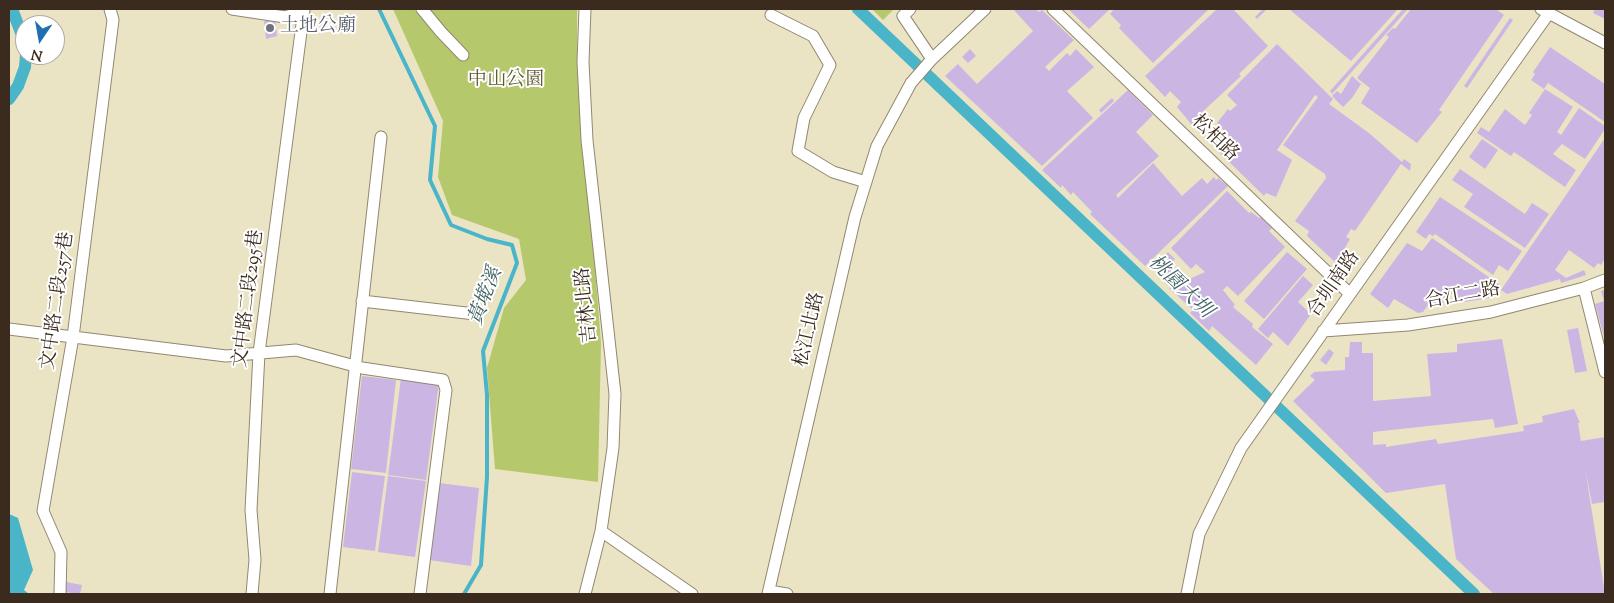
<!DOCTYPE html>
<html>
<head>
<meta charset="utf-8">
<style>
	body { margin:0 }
	#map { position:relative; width:1614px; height:603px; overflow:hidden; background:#eae4c4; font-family:"Sorts Mill Goudy",serif }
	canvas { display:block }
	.frame { position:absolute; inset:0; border:10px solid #3b2a1e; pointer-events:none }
	.north { position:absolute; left:15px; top:15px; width:50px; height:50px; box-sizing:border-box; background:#fff; border:1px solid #b1aaa5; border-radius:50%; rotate:192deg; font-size:14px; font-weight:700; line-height:20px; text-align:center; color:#3b2a1e }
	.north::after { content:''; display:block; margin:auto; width:18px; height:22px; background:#1f6fb2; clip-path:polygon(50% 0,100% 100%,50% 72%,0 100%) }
</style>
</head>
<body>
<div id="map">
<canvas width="1614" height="603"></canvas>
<div class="frame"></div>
<div class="north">N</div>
</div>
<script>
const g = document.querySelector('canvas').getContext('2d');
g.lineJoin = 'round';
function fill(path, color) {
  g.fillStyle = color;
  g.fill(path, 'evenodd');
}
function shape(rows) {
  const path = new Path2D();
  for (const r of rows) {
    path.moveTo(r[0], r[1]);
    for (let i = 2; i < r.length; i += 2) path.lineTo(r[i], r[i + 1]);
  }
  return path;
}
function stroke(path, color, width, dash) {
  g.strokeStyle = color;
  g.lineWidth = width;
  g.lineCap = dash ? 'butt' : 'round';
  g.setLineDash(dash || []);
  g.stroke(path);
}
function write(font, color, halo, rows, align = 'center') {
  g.font = font + ' "Sorts Mill Goudy","Noto Serif TC",serif';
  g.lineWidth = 4;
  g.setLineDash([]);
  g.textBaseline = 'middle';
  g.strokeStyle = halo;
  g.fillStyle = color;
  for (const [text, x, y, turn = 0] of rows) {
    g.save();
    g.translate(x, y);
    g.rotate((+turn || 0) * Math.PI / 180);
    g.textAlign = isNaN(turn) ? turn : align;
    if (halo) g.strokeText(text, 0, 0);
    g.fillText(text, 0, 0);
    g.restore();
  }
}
const green = shape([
	[393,9,577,9,577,45,601,343,598,482,495,469,487,368,504,308,526,280,519,239,452,215,438,177,443,121],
	[872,9,891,9,893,10,883,20]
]);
const water = shape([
	[9,514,18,518,33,570,24,590,29,594,9,594]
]);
const stream = shape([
	[379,9,435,126,430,180,451,225,487,239,512,245,517,263,483,351,487,395,487,477,481,565,464,594]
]);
const canal = shape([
	[12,9,25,43],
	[858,9,1474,594],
	[9,99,18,86,25,67,26,55]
]);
const building = shape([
	[1013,9,1036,9,1039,12,1042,10,1074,40,1045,67,1049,71,1067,53,1070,56,1076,49,1094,67,1067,91,1093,118,1042,166,945,76,958,64,977,84,1033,31],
	[1068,9,1110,9,1089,29],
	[1114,9,1209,9,1153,63,1119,28,1121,25,1110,14],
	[1217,9,1233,9,1268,46,1239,74,1241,76,1197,117,1203,124,1196,130,1177,107,1181,102,1170,91,1165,97,1145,76],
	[1263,9,1267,9,1257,19,1255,17],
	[1289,9,1398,9,1351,61],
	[1403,9,1408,9,1332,94,1330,91],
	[1411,9,1496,9,1504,15,1439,110,1442,112,1417,143,1361,103,1370,88,1357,78,1389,37,1386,35,1393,28,1395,29],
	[1595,9,1605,9,1605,19,1593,13],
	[1510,18,1513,20,1467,88,1464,86],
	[275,19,277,36,266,39,264,21],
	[1277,44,1333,99,1329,104,1369,133,1402,162,1404,159,1411,164,1410,171,1401,164,1355,231,1351,229,1346,237,1350,239,1336,263,1307,236,1309,231,1295,221,1326,178,1325,174,1283,145,1318,97,1315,95,1277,150,1292,160,1276,197,1266,193,1264,196,1217,150,1230,137,1217,123,1228,109,1230,111,1237,105,1227,95],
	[1550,47,1605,84,1605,122,1548,83,1544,89,1531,80,1535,74,1533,72],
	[970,49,976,56,968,63,962,57],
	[1352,76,1361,84,1352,98,1343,107,1332,96,1337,91,1341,94],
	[1545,89,1573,107,1557,132,1561,135,1579,108,1605,126,1605,129,1585,159,1562,144,1553,154,1576,170,1565,187,1514,152,1511,156,1477,133,1481,127,1489,132,1505,109,1525,125,1532,115,1529,113],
	[1128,90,1153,115,1136,132,1159,156,1116,195,1118,198,1153,163,1182,196,1202,178,1207,184,1214,177,1216,180,1218,178,1228,186,1145,266,1090,214,1092,212,1073,192,1071,195,1062,185,1061,188,1042,170],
	[1112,98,1114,101,1101,113,1099,110],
	[1605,138,1605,258,1601,265,1598,263,1594,268,1569,250,1555,270,1566,278,1584,270,1586,275,1561,283,1560,279,1507,294,1501,290],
	[1482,139,1498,150,1485,169,1469,157],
	[1460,169,1525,214,1532,203,1549,214,1525,248,1464,207,1473,194,1452,180],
	[1227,191,1249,213,1251,212,1259,218,1261,217,1272,228,1269,231,1285,247,1238,296,1227,286,1223,290,1235,305,1233,307,1253,324,1252,327,1273,344,1256,365,1212,326,1209,331,1190,313,1193,310,1169,288,1205,272,1196,264,1191,269,1171,248],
	[1440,197,1522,251,1508,271,1499,265,1493,275,1435,234,1433,236,1429,234,1426,239,1416,232],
	[1432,238,1499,284,1489,298,1464,302,1449,292,1440,308,1430,302,1423,312,1418,313,1394,299,1388,308,1370,294,1407,243,1422,251],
	[1168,252,1175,259,1170,264,1179,273,1169,284,1152,267],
	[1287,252,1307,269,1264,319,1244,301],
	[1303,276,1313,285,1298,302,1311,314,1288,346,1273,332,1268,338,1258,329],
	[1605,290,1605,340,1595,304,1604,301,1601,291],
	[1578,328,1587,371,1575,373,1567,330],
	[1502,339,1518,424,1495,428,1493,419,1373,432,1373,445,1386,444,1386,447,1436,439,1438,444,1524,431,1523,426,1543,422,1542,416,1574,409,1580,423,1578,423,1581,441,1605,437,1605,502,1592,504,1585,468,1605,594,1494,594,1456,559,1445,484,1386,493,1293,401,1315,380,1310,376,1314,372,1345,370,1345,357,1349,357,1350,342,1362,342,1362,353,1373,353,1373,401,1431,396,1427,354,1457,352,1457,344],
	[1329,349,1334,353,1326,365,1320,360],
	[362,376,396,380,386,473,351,469],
	[401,378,439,383,426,480,388,475],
	[352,472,385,476,375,551,343,547],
	[388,476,426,481,415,557,378,552],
	[439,483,479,488,471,566,429,560],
	[66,582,82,585,80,594,64,592]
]);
const minor = shape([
	[232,9,285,17,304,11],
	[422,9,441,32,463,55],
	[910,9,903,16,932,59],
	[1053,9,1350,294],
	[1541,9,1605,43],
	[771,15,813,36,830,65,804,118,798,151,833,172,866,182],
	[1584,288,1605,372],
	[362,301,475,314],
	[9,329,226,356,296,350,362,368,443,380,446,390,420,594],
	[1323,331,1408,325,1491,312,1584,288,1605,280],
	[601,531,692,594],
	[769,591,787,594],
	[60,594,61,552,43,511,73,337,113,20,110,9],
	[252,594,255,560,251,510,259,353,304,9],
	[330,594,381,137],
	[585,594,601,531,613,448,615,394,587,140,583,62,585,9],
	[768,594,855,217,877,146,911,83,932,59,985,9],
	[1187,594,1199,534,1241,448,1549,13]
]);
const markers = [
	[270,28,5,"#6b7280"]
];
const worshipNames = [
	["土地公廟",280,28]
];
const parkNames = [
	["中山公園",506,82]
];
const streetNames = [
	["松柏路",1214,139,44],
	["合圳南路",1335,285,-55],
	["合江二路",1463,297,-10],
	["文中路二段295巷",250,299,-83],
	["文中路二段257巷",59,301,-82],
	["吉林北路",588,305,-96],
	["松江北路",811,330,-77]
];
const waterNames = [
	["桃園大圳",1179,288,44],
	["黃墘溪",487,297,-69]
];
fill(green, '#b6c86c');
fill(water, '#4ab4c8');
stroke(stream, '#4ab4c8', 4);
stroke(canal, '#4ab4c8', 12);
fill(building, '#cbb6e3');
stroke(minor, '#928771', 13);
stroke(minor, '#fff', 11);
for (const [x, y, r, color] of markers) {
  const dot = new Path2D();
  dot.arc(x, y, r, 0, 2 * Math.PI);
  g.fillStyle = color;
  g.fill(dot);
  stroke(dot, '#fff', 2);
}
write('19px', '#5b616d', '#fff', worshipNames, 'left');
write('19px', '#605935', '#fff', parkNames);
write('19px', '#3b2a1e', '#fff', streetNames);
write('italic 20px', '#416162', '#fff', waterNames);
</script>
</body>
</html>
